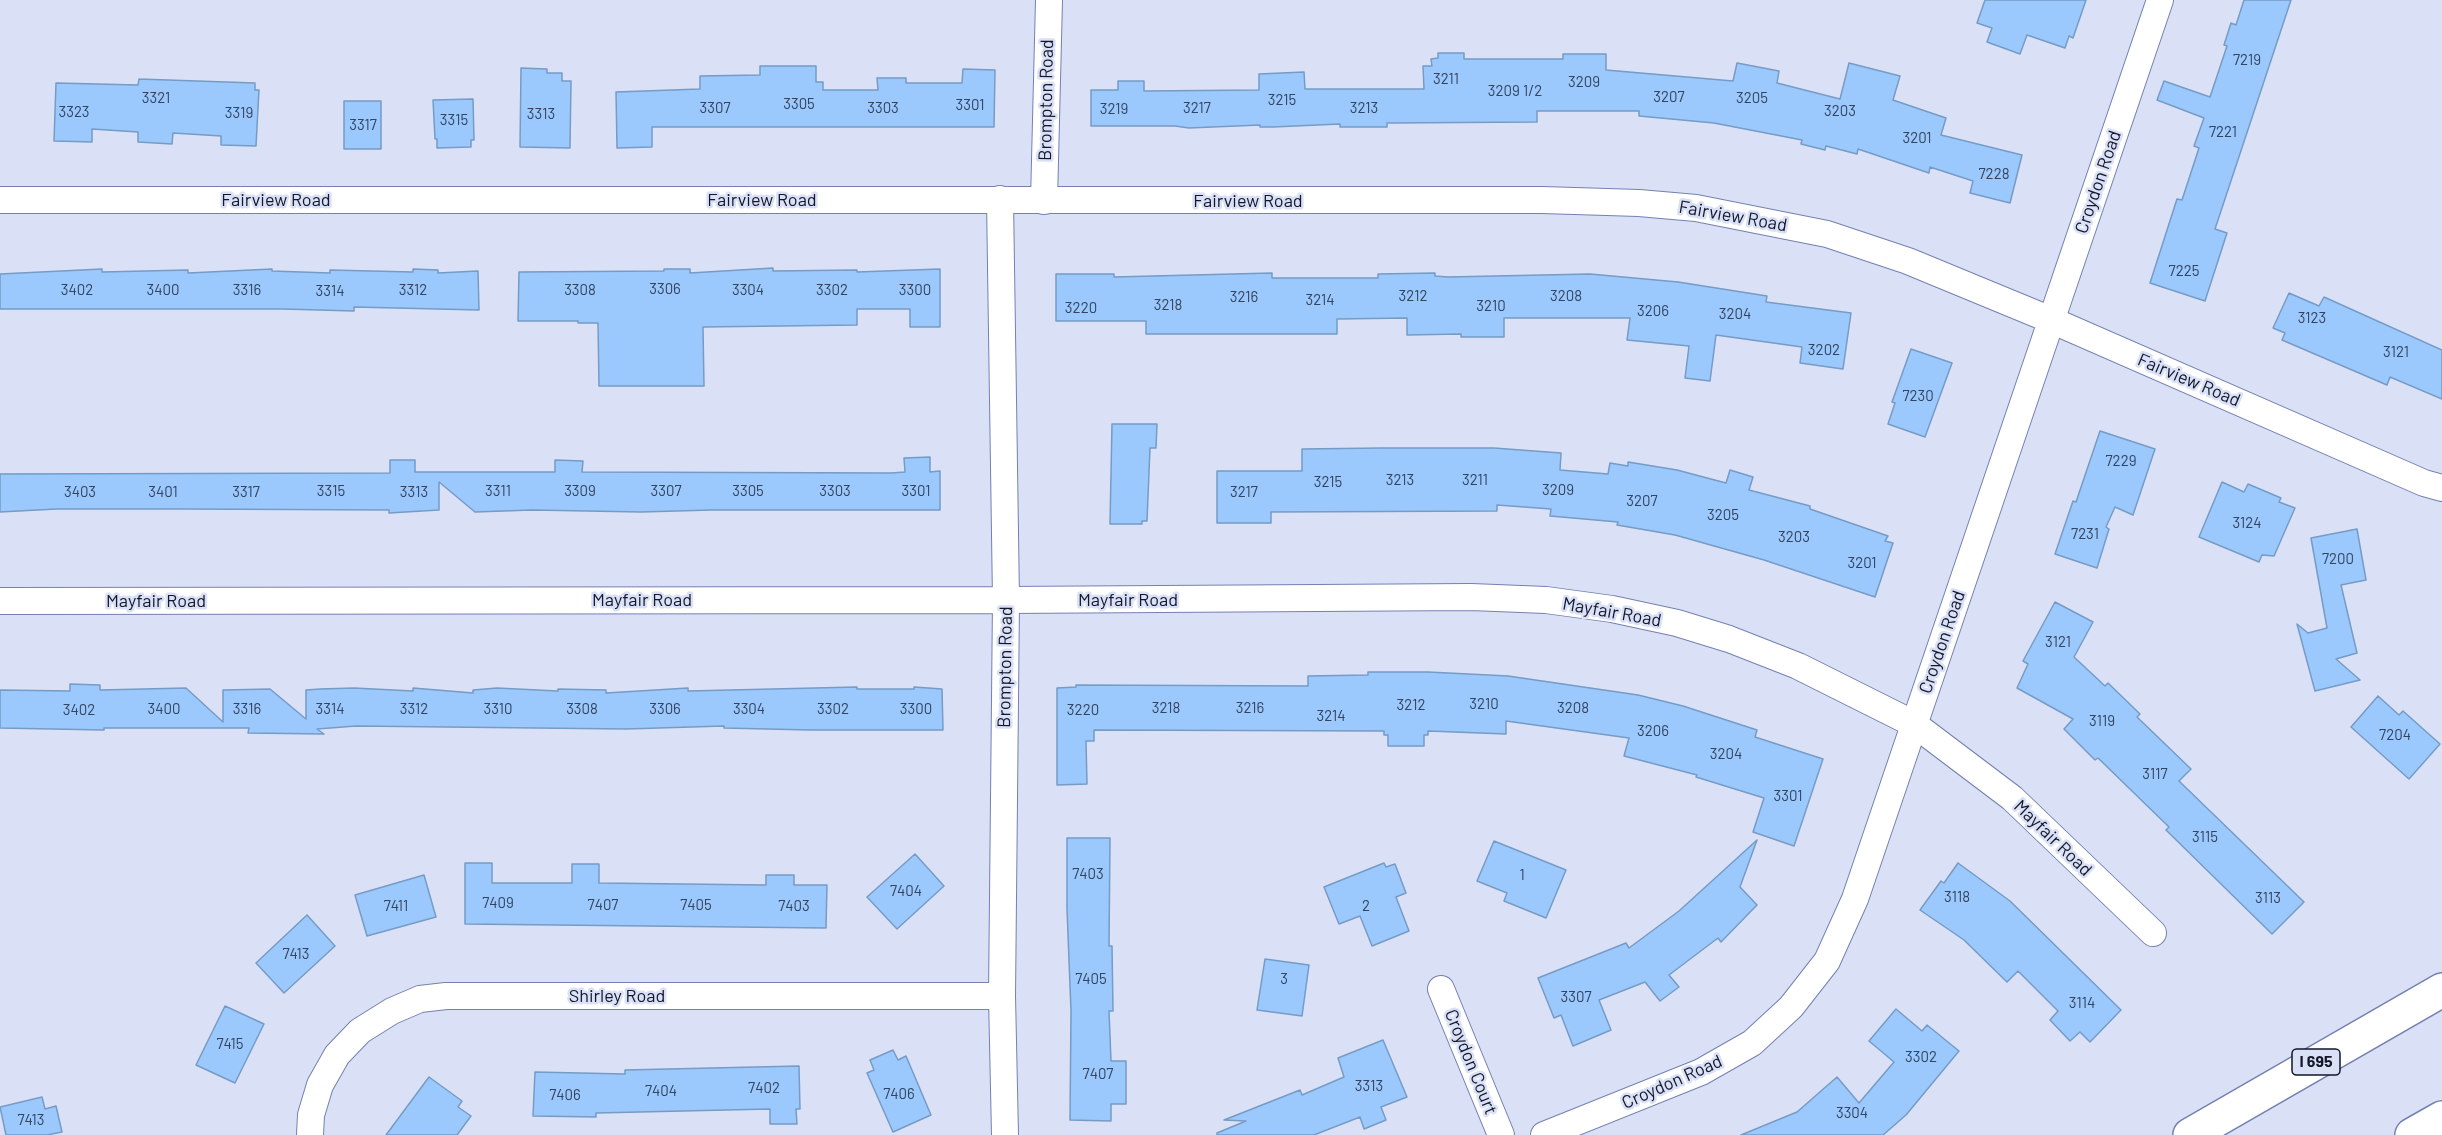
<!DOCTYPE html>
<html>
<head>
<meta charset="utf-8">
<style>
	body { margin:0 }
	canvas { display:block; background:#dae1f6 }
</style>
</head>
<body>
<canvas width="2442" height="1135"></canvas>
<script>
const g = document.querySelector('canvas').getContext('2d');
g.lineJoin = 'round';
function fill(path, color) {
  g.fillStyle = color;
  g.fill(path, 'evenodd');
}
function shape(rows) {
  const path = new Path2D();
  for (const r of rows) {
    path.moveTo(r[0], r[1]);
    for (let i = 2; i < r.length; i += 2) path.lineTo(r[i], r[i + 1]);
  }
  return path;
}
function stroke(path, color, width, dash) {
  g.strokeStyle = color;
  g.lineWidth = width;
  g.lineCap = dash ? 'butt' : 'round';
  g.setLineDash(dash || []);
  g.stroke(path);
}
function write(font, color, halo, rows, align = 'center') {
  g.font = font + ' Barlow,sans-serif';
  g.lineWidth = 5;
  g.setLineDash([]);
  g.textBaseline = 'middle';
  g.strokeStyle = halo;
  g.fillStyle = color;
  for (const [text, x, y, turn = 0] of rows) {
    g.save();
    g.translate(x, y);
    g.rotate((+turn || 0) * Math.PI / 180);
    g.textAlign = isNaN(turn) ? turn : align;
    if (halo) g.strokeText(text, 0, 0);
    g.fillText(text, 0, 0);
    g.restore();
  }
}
const building = shape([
	[1985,0,2086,0,2073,38,2069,36,2065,48,2027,35,2020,54,1987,42,1992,28,1977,23,1985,0],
	[2244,0,2291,0,2215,229,2227,233,2205,301,2150,283,2177,199,2182,200,2199,148,2194,146,2204,118,2157,100,2164,81,2210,97,2227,46,2224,45,2231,23,2236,25,2244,0],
	[1438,53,1464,53,1464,59,1563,59,1563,54,1606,54,1606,70,1733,81,1737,63,1779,71,1777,83,1840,99,1849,63,1900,76,1893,100,1946,118,1941,135,2022,155,2010,203,1970,193,1973,181,1930,167,1929,173,1858,149,1857,154,1826,146,1825,150,1801,144,1802,140,1714,123,1639,116,1639,111,1537,111,1537,122,1387,123,1387,127,1340,127,1340,124,1273,127,1260,127,1260,125,1189,128,1175,126,1091,126,1091,90,1118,90,1118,81,1144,81,1144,91,1259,90,1259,74,1304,72,1305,89,1424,89,1423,66,1432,66,1431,59,1438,58,1438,53],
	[760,66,816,66,816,82,823,82,823,90,878,90,877,78,906,78,906,83,962,83,963,69,995,70,994,127,652,127,652,147,617,148,616,92,700,89,700,76,760,75,760,66],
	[521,68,547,69,547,73,562,73,562,81,571,81,570,148,520,147,521,68],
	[139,79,255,83,255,90,259,90,256,146,221,145,221,136,173,133,172,144,138,142,138,132,92,129,92,142,54,141,56,83,138,85,139,79],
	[473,99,474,140,471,140,471,147,437,148,437,139,435,139,433,100,473,99],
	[344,101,381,101,381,149,344,149,344,101],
	[773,268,773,271,857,270,857,272,940,269,940,327,910,327,910,309,857,309,857,325,703,327,704,386,599,386,598,323,578,323,578,321,518,321,519,272,664,271,664,269,690,269,690,273,773,268],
	[102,269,102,272,188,270,188,273,272,269,272,271,330,273,330,270,413,272,413,269,438,270,438,273,478,271,479,310,354,307,354,311,283,309,0,309,0,274,102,269],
	[1272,273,1272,278,1378,278,1378,274,1435,273,1435,276,1448,277,1590,274,1678,282,1767,296,1766,302,1851,313,1843,369,1800,363,1802,347,1716,335,1710,381,1685,378,1689,346,1627,340,1630,318,1504,318,1504,337,1461,337,1461,334,1407,335,1407,318,1337,319,1337,334,1146,334,1146,321,1056,321,1056,274,1114,274,1114,277,1272,273],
	[2289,293,2319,306,2324,297,2442,350,2442,399,2390,377,2387,385,2282,340,2285,333,2273,328,2289,293],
	[1911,349,1952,363,1925,437,1888,424,1895,403,1892,402,1911,349],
	[1112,424,1157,424,1156,448,1150,448,1147,521,1142,521,1142,524,1110,524,1112,424],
	[2100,431,2155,449,2133,515,2115,507,2106,527,2109,529,2097,568,2055,554,2073,501,2076,502,2100,431],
	[1381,448,1494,448,1561,453,1560,470,1608,474,1610,463,1628,466,1628,462,1677,470,1726,483,1730,470,1753,477,1749,490,1810,506,1810,509,1888,536,1885,541,1893,543,1875,597,1764,560,1675,535,1617,525,1618,522,1550,516,1551,509,1497,505,1497,511,1271,512,1271,523,1217,523,1217,471,1302,471,1302,449,1381,448],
	[930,457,930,472,940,471,940,510,712,510,641,512,532,510,475,512,439,482,439,510,389,513,389,510,187,509,56,509,0,512,0,474,390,473,390,460,415,460,415,472,555,472,555,460,583,461,582,472,891,473,905,472,904,458,930,457],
	[2222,482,2244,492,2248,484,2281,498,2279,502,2295,508,2274,556,2262,555,2259,562,2199,537,2222,482],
	[2357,529,2366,580,2341,585,2357,653,2336,659,2360,680,2315,691,2297,624,2308,633,2327,628,2311,538,2357,529],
	[2055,602,2093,622,2074,657,2105,686,2108,683,2140,714,2137,717,2191,769,2179,781,2304,902,2272,934,2166,830,2169,827,2098,758,2095,760,2064,729,2073,719,2017,688,2028,664,2023,661,2055,602],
	[1368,672,1428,672,1508,676,1638,695,1683,706,1757,730,1755,737,1823,759,1794,846,1753,832,1764,798,1696,777,1697,775,1624,756,1629,738,1506,721,1506,734,1428,731,1428,735,1424,735,1424,746,1388,746,1388,735,1384,735,1384,731,1094,730,1094,741,1086,741,1087,784,1057,785,1057,688,1076,687,1076,685,1308,686,1308,676,1368,675,1368,672],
	[70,684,100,685,100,690,186,688,223,722,223,690,270,689,306,719,306,690,320,689,354,688,413,691,413,688,473,693,473,690,497,688,558,691,558,689,606,690,606,693,688,688,688,691,857,687,857,689,914,689,914,687,942,689,943,730,810,730,724,728,724,726,626,729,356,726,317,729,324,734,248,733,249,728,104,728,104,730,0,728,0,690,70,691,70,684],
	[2378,696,2399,715,2403,711,2440,744,2409,779,2351,727,2378,696],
	[1067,838,1110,838,1109,946,1112,946,1113,1011,1109,1011,1111,1061,1126,1061,1126,1104,1111,1104,1111,1121,1070,1120,1071,1011,1067,909,1067,838],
	[1757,840,1740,887,1757,905,1721,942,1718,938,1669,975,1679,987,1660,1001,1645,982,1599,1000,1611,1030,1573,1046,1561,1015,1554,1018,1538,978,1626,943,1629,948,1679,911,1757,840],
	[1494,841,1566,870,1546,918,1504,901,1507,893,1477,881,1494,841],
	[915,854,944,886,897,929,867,897,915,854],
	[465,863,492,863,492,883,572,883,572,864,599,864,599,883,766,885,766,875,794,875,794,885,827,885,826,928,465,924,465,863],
	[1384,863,1386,867,1395,864,1406,893,1396,897,1409,931,1372,946,1360,916,1339,924,1324,887,1384,863],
	[1958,863,2010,901,2121,1010,2090,1042,2080,1032,2070,1041,2050,1020,2058,1011,2018,971,2007,982,1964,940,1920,910,1941,881,1944,883,1958,863],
	[424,875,436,917,367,936,355,895,424,875],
	[307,915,335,946,284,993,256,963,307,915],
	[1265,959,1309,965,1302,1016,1257,1010,1265,959],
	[225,1006,264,1024,235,1083,196,1065,225,1006],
	[1896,1009,1922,1031,1927,1025,1959,1051,1906,1115,1883,1135,1741,1135,1797,1112,1837,1077,1859,1103,1894,1062,1869,1041,1896,1009],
	[1383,1040,1407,1097,1381,1107,1386,1120,1364,1129,1360,1117,1314,1135,1217,1135,1217,1133,1246,1121,1224,1120,1300,1090,1302,1095,1344,1077,1338,1058,1383,1040],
	[893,1050,898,1060,906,1056,931,1115,893,1132,867,1073,874,1070,870,1060,893,1050],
	[799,1066,800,1109,796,1109,797,1124,770,1124,770,1109,596,1113,596,1117,533,1116,535,1072,625,1074,625,1070,799,1066],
	[429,1077,462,1101,458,1107,471,1116,457,1135,386,1135,429,1077],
	[42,1097,45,1109,56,1106,62,1132,47,1135,6,1135,0,1107,42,1097]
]);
const minor = shape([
	[1000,199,1006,600,1002,996,1005,1135],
	[0,200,1542,200,1639,203,1696,208,1827,234,1908,261,2051,320,2424,483,2442,488],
	[1044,201,1049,0],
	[0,601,1006,600,1471,597,1546,600,1612,609,1677,623,1729,639,1798,666,1914,724,2012,798,2153,933],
	[1441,989,1501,1135],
	[310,1135,311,1115,320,1085,337,1055,360,1031,392,1011,420,999,446,996,1002,996],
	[1544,1135,1701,1072,1752,1043,1791,1007,1827,961,1855,899,2160,0]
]);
const motorway = shape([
	[2190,1135,2442,990],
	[2412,1135,2442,1118]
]);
const numberNames = [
	["7219",2247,60],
	["3211",1446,79],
	["3209",1584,82],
	["3209 1/2",1515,91],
	["3207",1669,97],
	["3321",156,98],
	["3205",1752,98],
	["3215",1282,100],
	["3305",799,104],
	["3301",970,105],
	["3307",715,108],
	["3303",883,108],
	["3217",1197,108],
	["3213",1364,108],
	["3219",1114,109],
	["3203",1840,111],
	["3323",74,112],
	["3319",239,113],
	["3313",541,114],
	["3315",454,120],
	["3317",363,125],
	["7221",2223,132],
	["3201",1917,138],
	["7228",1994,174],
	["7225",2184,271],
	["3306",665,289],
	["3402",77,290],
	["3400",163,290],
	["3316",247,290],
	["3312",413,290],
	["3308",580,290],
	["3304",748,290],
	["3302",832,290],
	["3300",915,290],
	["3314",330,291],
	["3212",1413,296],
	["3208",1566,296],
	["3216",1244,297],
	["3214",1320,300],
	["3218",1168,305],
	["3210",1491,306],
	["3220",1081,308],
	["3206",1653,311],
	["3204",1735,314],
	["3123",2312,318],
	["3202",1824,350],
	["3121",2396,352],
	["7230",1918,396],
	["7229",2121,461],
	["3213",1400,480],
	["3211",1475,480],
	["3215",1328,482],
	["3209",1558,490],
	["3315",331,491],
	["3311",498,491],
	["3309",580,491],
	["3307",666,491],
	["3305",748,491],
	["3303",835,491],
	["3301",916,491],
	["3403",80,492],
	["3401",163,492],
	["3317",246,492],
	["3313",414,492],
	["3217",1244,492],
	["3207",1642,501],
	["3205",1723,515],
	["3124",2247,523],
	["7231",2085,534],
	["3203",1794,537],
	["7200",2338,559],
	["3201",1862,563],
	["3121",2058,642],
	["3210",1484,704],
	["3212",1411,705],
	["3218",1166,708],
	["3216",1250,708],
	["3208",1573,708],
	["3400",164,709],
	["3316",247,709],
	["3314",330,709],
	["3312",414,709],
	["3310",498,709],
	["3308",582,709],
	["3306",665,709],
	["3304",749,709],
	["3302",833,709],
	["3300",916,709],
	["3402",79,710],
	["3220",1083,710],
	["3214",1331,716],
	["3119",2102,721],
	["3206",1653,731],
	["7204",2395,735],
	["3204",1726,754],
	["3117",2155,774],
	["3301",1788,796],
	["3115",2205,837],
	["7403",1088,874],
	["1",1522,875],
	["7404",906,891],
	["3118",1957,897],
	["3113",2268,898],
	["7409",498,903],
	["7407",603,905],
	["7405",696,905],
	["7411",396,906],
	["7403",794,906],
	["2",1366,906],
	["7413",296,954],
	["7405",1091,979],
	["3",1284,979],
	["3307",1576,997],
	["3114",2082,1003],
	["7415",230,1044],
	["3302",1921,1057],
	["7407",1098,1074],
	["3313",1369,1086],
	["7402",764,1088],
	["7404",661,1091],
	["7406",899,1094],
	["7406",565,1095],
	["3304",1852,1113],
	["7413",31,1120]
];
const shields = [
	[2316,1062,48]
];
const shieldNames = [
	["I 695",2316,1062]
];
const streetNames = [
	["Brompton Road",1046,100,-89],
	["Croydon Road",2098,182,-71],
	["Fairview Road",276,200],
	["Fairview Road",762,200],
	["Fairview Road",1248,201],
	["Fairview Road",1733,216,10],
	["Fairview Road",2189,380,23],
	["Mayfair Road",642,600],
	["Mayfair Road",1128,600],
	["Mayfair Road",156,601],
	["Mayfair Road",1612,612,10],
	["Croydon Road",1942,642,-71],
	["Brompton Road",1005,667,-89],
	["Mayfair Road",2053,838,44],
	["Shirley Road",617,996],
	["Croydon Court",1471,1062,68],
	["Croydon Road",1672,1082,-24]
];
fill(building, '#9bc9fe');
stroke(building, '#769bc5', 1.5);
stroke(minor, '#7481b1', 28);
stroke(motorway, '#7481b1', 36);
stroke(minor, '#fff', 26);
stroke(motorway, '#fff', 33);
write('15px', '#34445f', null, numberNames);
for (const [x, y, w] of shields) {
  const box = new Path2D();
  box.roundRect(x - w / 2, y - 13, w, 26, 4.5);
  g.fillStyle = '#dae1f6';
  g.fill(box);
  stroke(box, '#12172a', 1.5);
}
write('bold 16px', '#12172a', null, shieldNames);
write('18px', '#12172a', '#dae1f6', streetNames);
</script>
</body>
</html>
